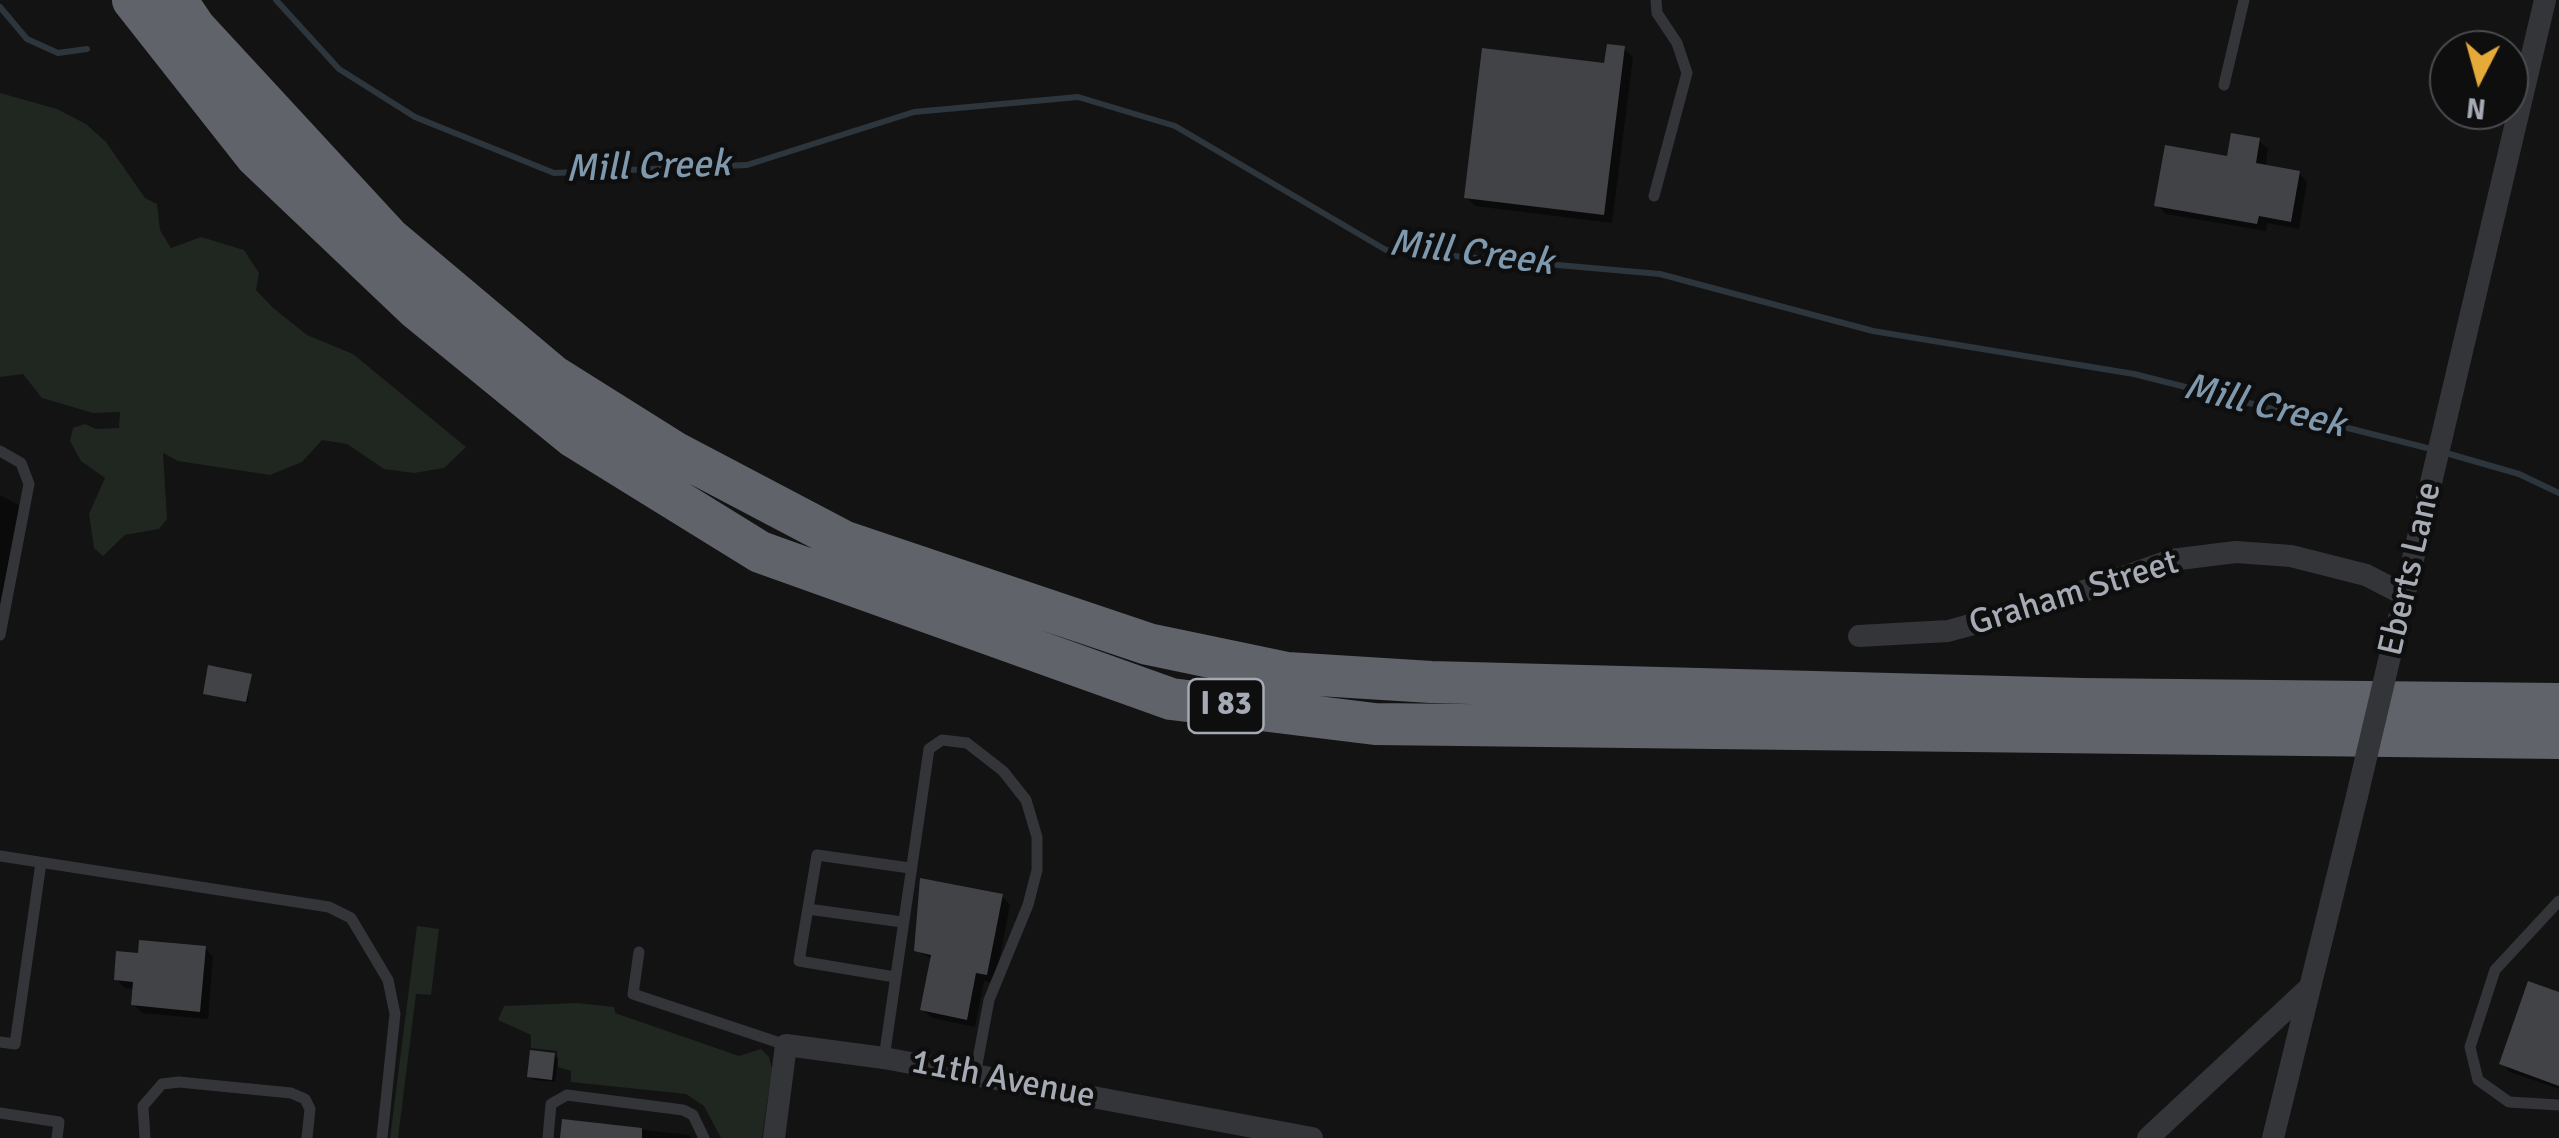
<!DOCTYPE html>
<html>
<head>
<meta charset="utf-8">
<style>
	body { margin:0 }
	#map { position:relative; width:2559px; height:1138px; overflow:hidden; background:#131314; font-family:Signika,sans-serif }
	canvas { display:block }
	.north { position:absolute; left:2429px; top:30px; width:100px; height:100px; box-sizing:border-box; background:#0e0e0f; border:2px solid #4a4c51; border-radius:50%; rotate:186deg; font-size:28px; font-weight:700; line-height:40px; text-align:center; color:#a5aab4 }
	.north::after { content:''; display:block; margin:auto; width:35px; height:45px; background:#e6aa39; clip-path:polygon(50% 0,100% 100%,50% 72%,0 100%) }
</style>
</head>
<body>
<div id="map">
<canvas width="2559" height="1138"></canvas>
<div class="north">N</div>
</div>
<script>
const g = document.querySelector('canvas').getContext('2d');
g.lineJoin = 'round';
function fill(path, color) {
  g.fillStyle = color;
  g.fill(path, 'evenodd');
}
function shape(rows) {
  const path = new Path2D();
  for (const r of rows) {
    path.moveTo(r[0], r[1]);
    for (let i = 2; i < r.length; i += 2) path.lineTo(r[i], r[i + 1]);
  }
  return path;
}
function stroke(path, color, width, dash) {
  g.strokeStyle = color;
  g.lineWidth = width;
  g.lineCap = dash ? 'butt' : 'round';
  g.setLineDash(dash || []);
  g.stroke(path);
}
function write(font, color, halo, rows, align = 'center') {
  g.font = font + ' Signika,sans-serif';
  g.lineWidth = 9;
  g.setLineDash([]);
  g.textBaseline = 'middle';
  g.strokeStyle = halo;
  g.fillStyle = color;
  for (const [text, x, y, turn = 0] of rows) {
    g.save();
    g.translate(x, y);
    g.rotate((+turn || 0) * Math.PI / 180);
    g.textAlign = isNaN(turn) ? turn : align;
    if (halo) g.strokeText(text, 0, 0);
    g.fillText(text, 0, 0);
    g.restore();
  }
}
const green = shape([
	[0,93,57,109,86,124,106,142,145,198,157,204,160,230,171,248,201,237,244,250,259,273,256,290,272,307,307,335,353,354,466,447,444,468,414,473,384,469,347,444,322,440,302,462,270,475,178,461,163,453,167,519,159,529,125,535,103,556,94,548,89,514,105,478,81,461,70,441,73,428,85,424,96,429,119,428,120,412,93,413,42,398,23,374,0,377],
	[417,926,439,929,431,995,416,994,398,1138,390,1138],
	[577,1003,614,1007,615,1013,739,1056,761,1049,769,1057,772,1069,762,1138,721,1138,704,1106,686,1094,571,1082,571,1071,558,1067,557,1051,531,1048,531,1035,498,1020,504,1006]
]);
const shadow = shape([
	[1624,49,1633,57,1612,223,1475,206,1466,197],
	[2259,141,2268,149,2265,168,2299,173,2307,182,2299,229,2267,223,2266,231,2166,214,2157,205],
	[0,495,20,506,0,606],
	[250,676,248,703,206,693],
	[1002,896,1010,905,995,983,984,981,975,1027,932,1018,923,1010,933,960,917,950],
	[205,948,213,957,208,1019,142,1013,133,1004,135,989,125,988,116,979,140,956],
	[2559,994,2559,1089,2510,1072,2502,1063],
	[554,1055,558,1059,555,1082,534,1080,530,1076],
	[565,1121,689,1135,692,1138,563,1138]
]);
const stream = shape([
	[276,0,339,69,415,117,554,173,747,165,914,112,1078,97,1175,126,1386,250,1660,274,1873,331,2134,374,2439,451,2519,474,2559,493],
	[0,7,27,39,58,53,87,49]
]);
const building = shape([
	[1607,44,1625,46,1604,215,1464,198,1482,48,1604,63],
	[2231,133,2260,138,2256,163,2300,171,2291,222,2259,216,2257,224,2154,206,2165,145,2227,156],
	[208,665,252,674,246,702,203,694],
	[920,878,1003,894,987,975,976,973,967,1020,920,1010,931,955,914,951],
	[139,940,206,946,200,1012,131,1005,133,982,114,980,116,951,138,953],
	[2528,981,2559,992,2559,1086,2499,1064],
	[530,1050,555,1053,552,1080,527,1077],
	[562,1119,642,1128,642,1138,560,1138]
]);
const service = shape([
	[2224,85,2244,0],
	[1654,196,1687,73,1677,43,1657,13,1656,0],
	[0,451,21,463,29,484,0,635],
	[0,856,329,907,351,918,388,980,395,1014,382,1138],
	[2559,901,2495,970,2470,1047,2478,1080,2509,1102,2559,1105],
	[808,909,902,922],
	[639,952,633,994,786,1045],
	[895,977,799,961,817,855,910,868],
	[0,1042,15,1044,41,863],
	[884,1058,929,749,942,740,967,743,1003,771,1026,800,1037,837,1037,870,1028,905,989,1000,975,1075],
	[0,1113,59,1122,57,1138],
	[145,1138,143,1106,162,1084,179,1082,291,1093,305,1099,310,1109,307,1138],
	[548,1138,551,1104,567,1095,683,1110,693,1115,704,1138]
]);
const minor = shape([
	[2395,635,2545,0],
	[1859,636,1948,631,2047,604,2171,560,2236,552,2291,556,2366,575,2403,594],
	[774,1138,786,1045,884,1058,1312,1138],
	[2148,1138,2309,988],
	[2273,1138,2357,796]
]);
const motorway = shape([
	[133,0,256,156,417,309,574,437,760,552,1171,699,1375,724,2559,738],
	[176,0,195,28,389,238,553,376,674,452,845,542,1148,644,1287,673,1431,682,2082,699,2559,704]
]);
const minorBridge = shape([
	[2357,796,2395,635]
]);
const shields = [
	[1226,706,75]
];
const shieldNames = [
	["I 83",1226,706]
];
const streetNames = [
	["Eberts Lane",2411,569,-77],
	["Graham Street",2074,594,-17],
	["11th Avenue",1003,1080,11]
];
const waterNames = [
	["Mill Creek",648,168,-2],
	["Mill Creek",1471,254,7],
	["Mill Creek",2264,407,14]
];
fill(green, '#1f2720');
fill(shadow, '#0007');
stroke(stream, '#2d363c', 6);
fill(building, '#424347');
stroke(service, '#343539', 11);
stroke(minor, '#343539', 22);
stroke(motorway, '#60636a', 42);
stroke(minorBridge, '#343539', 22);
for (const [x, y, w] of shields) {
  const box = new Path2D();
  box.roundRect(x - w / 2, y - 27, w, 54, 8);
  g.fillStyle = '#0e0e0f';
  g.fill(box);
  stroke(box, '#a5aab4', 2.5);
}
write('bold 32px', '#a5aab4', null, shieldNames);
write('35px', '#a5aab4', '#0e0e0f', streetNames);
write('italic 38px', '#7e98ad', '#0e0e0f', waterNames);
</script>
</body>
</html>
